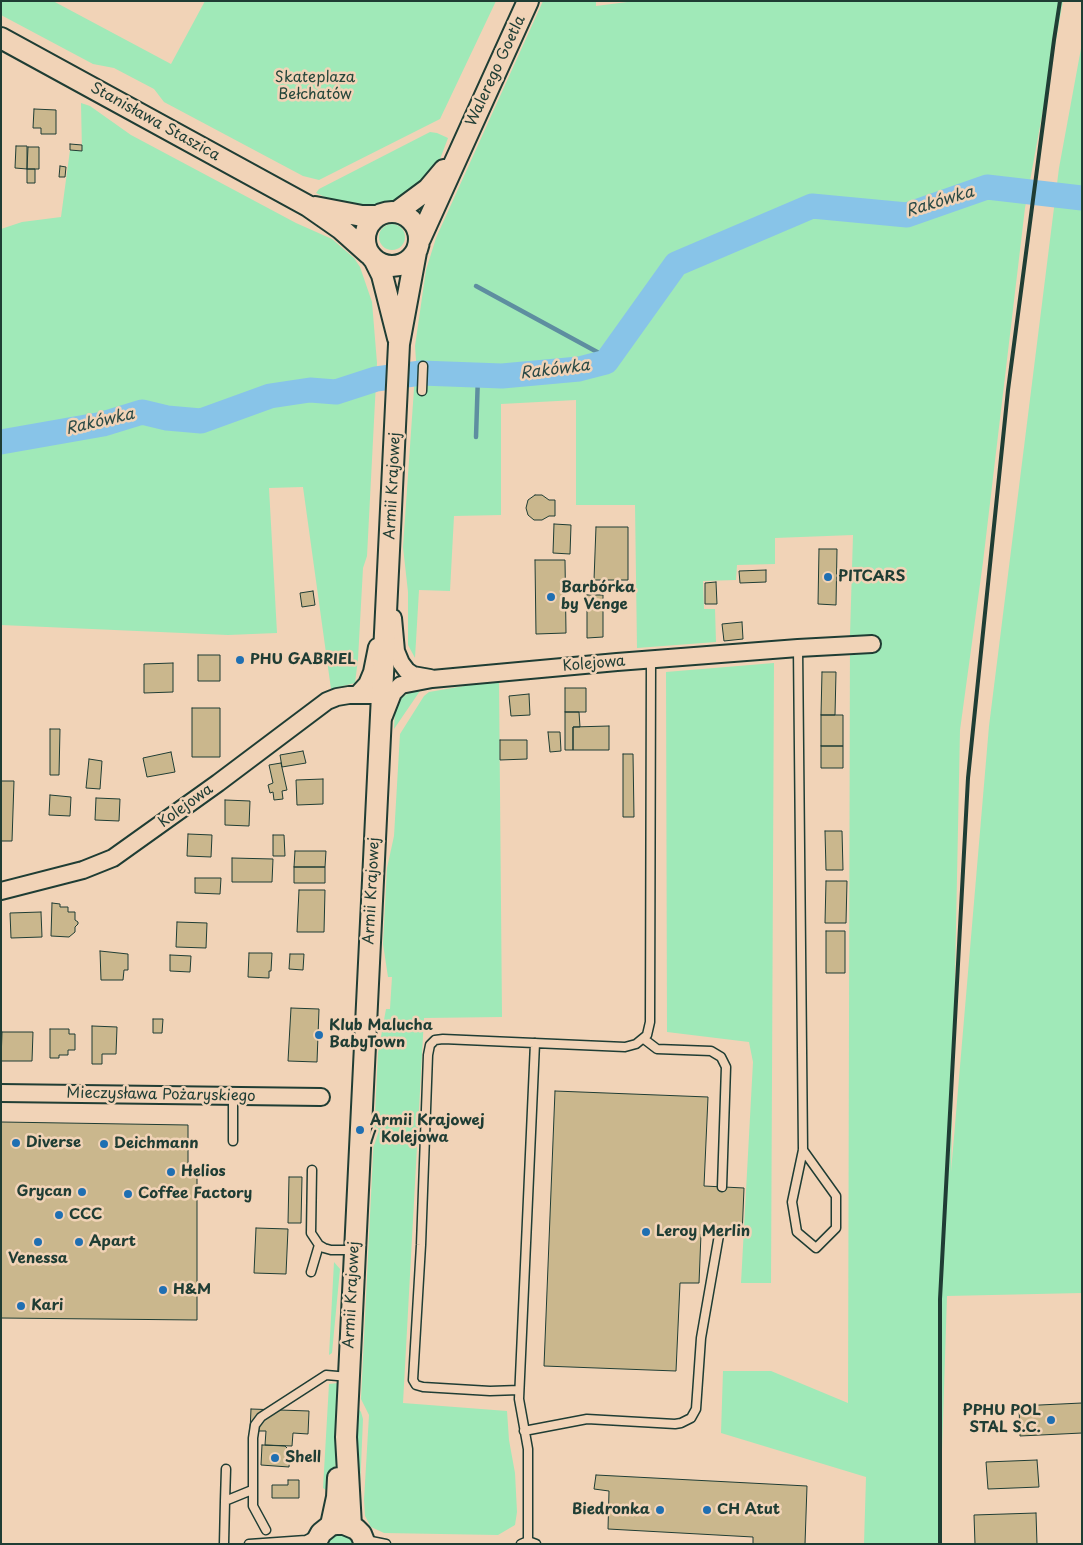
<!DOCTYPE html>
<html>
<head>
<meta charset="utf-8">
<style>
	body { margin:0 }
	#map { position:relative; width:1083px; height:1545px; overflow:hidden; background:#f1d3b7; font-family:"Playpen Sans",sans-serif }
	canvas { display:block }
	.frame { position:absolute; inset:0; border:2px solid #1f3d34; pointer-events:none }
</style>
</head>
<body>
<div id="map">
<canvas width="1083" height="1545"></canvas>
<div class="frame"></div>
</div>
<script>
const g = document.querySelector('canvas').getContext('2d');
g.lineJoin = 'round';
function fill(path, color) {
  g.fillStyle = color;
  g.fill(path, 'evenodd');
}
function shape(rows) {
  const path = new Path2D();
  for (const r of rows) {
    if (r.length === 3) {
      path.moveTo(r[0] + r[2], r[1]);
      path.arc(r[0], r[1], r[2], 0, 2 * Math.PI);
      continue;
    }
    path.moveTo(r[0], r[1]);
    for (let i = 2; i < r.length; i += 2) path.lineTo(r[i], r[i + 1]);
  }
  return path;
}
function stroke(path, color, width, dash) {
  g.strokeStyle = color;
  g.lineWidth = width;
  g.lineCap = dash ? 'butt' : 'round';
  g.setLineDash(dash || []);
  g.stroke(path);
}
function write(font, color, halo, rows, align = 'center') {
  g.font = font + ' "Playpen Sans",sans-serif';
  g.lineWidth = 5;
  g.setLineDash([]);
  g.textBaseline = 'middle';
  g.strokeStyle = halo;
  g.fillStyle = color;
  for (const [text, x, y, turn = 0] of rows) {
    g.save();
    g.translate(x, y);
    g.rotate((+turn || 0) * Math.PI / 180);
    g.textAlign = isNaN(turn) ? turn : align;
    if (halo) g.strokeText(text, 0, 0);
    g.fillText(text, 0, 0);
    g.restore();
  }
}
const green = shape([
	[1,1,53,1,171,64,205,1,496,1,440,119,319,180,303,176,164,102,154,89,114,68,93,64,1,15],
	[543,1,596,1,596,6,635,1,1063,1,1025,208,983,562,960,730,951,1172,989,726,1059,168,1082,43,1082,1293,947,1296,939,1544,864,1544,866,1477,721,1433,723,1371,771,1371,848,1403,850,635,853,535,775,538,775,564,737,565,736,580,703,581,704,609,715,609,716,642,637,648,635,505,576,505,576,400,501,404,501,515,454,516,450,591,419,590,415,658,408,645,408,592,403,547,416,360,415,346,426,270,436,238],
	[81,103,90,106,131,135,296,223,332,239,354,258,360,267,372,302,377,363,367,556,363,568,358,659,355,683,331,689,303,487,269,488,277,633,228,635,1,625,1,229,22,222,61,217,70,150,82,151],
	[430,132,437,133,448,138,439,162,430,176,400,198,381,205,367,207,338,203,316,193,319,189],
	[392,237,13],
	[774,663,771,1283,741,1283,753,1062,749,1042,667,1032,666,672],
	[499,680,502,1017,424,1018,403,1403,507,1411,509,1440,515,1473,517,1512,515,1525,498,1535,384,1533,371,1527,365,1516,364,1500,369,1415,361,1399,378,1053,386,1009,390,1009,392,977,388,977,383,944,387,868,394,836,400,734,424,696,429,692],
	[422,688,394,729,395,711,400,700,404,696,414,690],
	[334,1262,340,1269,332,1353,329,1355],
	[338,1383,340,1387,336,1461,332,1491,327,1491,323,1488,329,1384],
	[355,1405,361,1412,363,1419,360,1489,358,1492],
	[339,1534,348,1537,354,1544,326,1544,330,1538]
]);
const stream = shape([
	[476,286,599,353,606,362],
	[476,437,478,375]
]);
const river = shape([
	[1,442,103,424,142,412,167,418,201,421,270,396,310,390,336,392,376,379,421,373,502,376,579,369,606,362,676,264,812,206,907,215,987,187,1082,198]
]);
const building = shape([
	[34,109,56,110,56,134,41,134,41,128,33,128,34,109],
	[70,144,82,145,82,151,70,150,70,144],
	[16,146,27,146,27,169,15,168,16,146],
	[28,147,39,147,39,169,27,169,28,147],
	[60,166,66,167,65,177,59,177,60,166],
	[27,169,35,169,35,183,27,183,27,169],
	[535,495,542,495,549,500,555,500,555,516,549,516,542,520,534,520,528,515,526,508,528,500,535,495],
	[554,524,571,525,570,554,553,553,554,524],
	[596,527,628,527,628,580,594,580,596,527],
	[819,549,837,549,836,605,818,604,819,549],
	[535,560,565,560,566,633,536,634,535,560],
	[766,570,766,582,740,583,739,571,766,570],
	[716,582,717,604,705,604,705,583,716,582],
	[313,591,315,605,302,607,300,593,313,591],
	[587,595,603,595,603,637,587,638,587,595],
	[742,622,743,639,724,641,722,624,742,622],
	[198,655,220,655,220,681,198,681,198,655],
	[173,663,173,692,144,693,144,664,173,663],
	[822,672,836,672,835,715,821,715,822,672],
	[565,688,586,688,586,712,565,712,565,688],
	[529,694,530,715,511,716,509,696,529,694],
	[192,708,220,708,220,757,192,757,192,708],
	[565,712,579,712,580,727,573,727,573,750,565,750,565,712],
	[821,715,843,715,843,746,821,746,821,715],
	[609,726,609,750,573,750,573,727,609,726],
	[50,729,60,729,59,775,50,775,50,729],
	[548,732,560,732,561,751,550,752,548,732],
	[500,740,527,740,527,759,500,760,500,740],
	[821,746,843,746,843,768,821,768,821,746],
	[303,751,306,763,282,767,280,755,303,751],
	[171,752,175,772,147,777,143,758,171,752],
	[623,754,633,754,634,817,623,817,623,754],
	[89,759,102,761,100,789,86,788,89,759],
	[281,763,287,790,282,791,283,799,274,800,273,792,270,793,268,785,273,783,269,765,281,763],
	[323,779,323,804,297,805,296,780,323,779],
	[1,781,14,781,12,841,1,841,1,781],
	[50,795,71,797,70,816,49,815,50,795],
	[96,798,120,799,119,821,95,820,96,798],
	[225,800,250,801,249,826,225,825,225,800],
	[825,831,842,831,843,870,826,870,825,831],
	[188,834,212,835,211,857,187,856,188,834],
	[273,835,284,835,285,856,273,856,273,835],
	[295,851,326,851,325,867,294,867,295,851],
	[232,858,273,859,272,882,232,882,232,858],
	[294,867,325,867,325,883,294,883,294,867],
	[195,878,221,878,220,894,195,893,195,878],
	[826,881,847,881,846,923,825,923,826,881],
	[299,890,325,890,324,932,297,932,299,890],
	[52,903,60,904,60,907,68,907,68,912,75,912,75,920,78,922,78,924,75,927,75,932,69,937,51,936,52,903],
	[41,912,42,937,11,938,10,913,41,912],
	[177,922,207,923,206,948,176,947,177,922],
	[826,931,845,931,845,973,826,973,826,931],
	[100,951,128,954,128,970,124,970,123,980,101,980,100,951],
	[249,953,272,953,271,971,269,971,269,978,248,977,249,953],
	[290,954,304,954,303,970,289,969,290,954],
	[170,955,191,956,190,972,170,971,170,955],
	[291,1008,319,1009,317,1062,288,1061,291,1008],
	[153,1019,163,1019,162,1033,153,1033,153,1019],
	[92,1026,117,1027,116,1054,102,1054,102,1064,92,1064,92,1026],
	[50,1029,69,1029,69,1034,75,1034,75,1050,68,1050,68,1055,59,1055,59,1058,50,1058,50,1029],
	[2,1032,33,1032,32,1061,1,1061,2,1032],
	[555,1091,708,1097,704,1186,744,1188,742,1236,701,1234,699,1283,680,1283,676,1371,544,1366,555,1091],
	[1,1122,188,1125,188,1171,197,1171,197,1320,1,1318,1,1122],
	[289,1177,302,1177,301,1223,288,1223,289,1177],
	[256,1228,288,1229,286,1274,254,1273,256,1228],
	[1082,1403,1082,1433,1020,1436,1019,1406,1082,1403],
	[251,1409,309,1411,308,1434,293,1433,292,1446,265,1445,266,1431,250,1431,251,1409],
	[262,1445,285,1446,290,1451,289,1467,261,1465,262,1445],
	[1037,1460,1039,1487,988,1489,986,1462,1037,1460],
	[596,1475,807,1486,805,1544,753,1544,753,1537,608,1529,609,1491,594,1489,596,1475],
	[288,1480,299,1480,299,1498,272,1498,272,1485,288,1485,288,1480],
	[1036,1513,1037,1544,975,1544,974,1515,1036,1513]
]);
const service = shape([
	[422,391,423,366],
	[798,648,803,1150,792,1202,797,1232,816,1248,836,1228,836,1196,803,1150],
	[644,1039,657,1049,711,1051,721,1057,726,1067,722,1187],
	[233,1141,233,1096],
	[312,1170,311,1233,319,1245,324,1248,331,1250,353,1250],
	[311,1272,319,1245],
	[519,1390,490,1391,423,1387,416,1385,413,1380,421,1245,428,1055,430,1045,435,1040,443,1039,625,1047,636,1044,647,1035,650,1022,651,660],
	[524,1431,587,1419,675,1424,681,1423,691,1418,696,1409,701,1338,719,1235],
	[225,1501,226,1469],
	[266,1530,253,1506,253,1438,255,1425,261,1417,326,1375,349,1377],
	[366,1540,386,1544],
	[528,1541,528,1449,519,1399,535,1043],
	[224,1544,225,1501,252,1490],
	[249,1544,306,1540,314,1536],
	[521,1544,528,1541,536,1544]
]);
const minor = shape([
	[393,618,396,651,401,663,407,671,413,675,430,678],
	[357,695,367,684,372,672,377,647],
	[384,716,393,693,401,685,432,679,617,662,798,648,872,644],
	[1,891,83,870,113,858,218,783,327,701,337,697,349,695,382,695],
	[1,1093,321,1097]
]);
const tertiary = shape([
	[1,38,308,206,341,229,369,254],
	[315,207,362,216,377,216],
	[392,239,27],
	[397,212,428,189,444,170],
	[420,239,528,1],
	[374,259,382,275,398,338],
	[331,1525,337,1497,338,1478],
	[351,1526,346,1437,399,344,416,252],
	[315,1544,321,1533,331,1525,337,1524,344,1524,356,1529,361,1534,365,1544]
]);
const rail = shape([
	[940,1544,940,1299,968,778,1008,390,1054,40,1060,1]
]);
const markers = [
	[828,577,5,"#1f6fb2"],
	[551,597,5,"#1f6fb2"],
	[240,660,5,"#1f6fb2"],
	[319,1035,5,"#1f6fb2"],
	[360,1130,5,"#1f6fb2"],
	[16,1143,5,"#1f6fb2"],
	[104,1144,5,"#1f6fb2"],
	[171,1172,5,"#1f6fb2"],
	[82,1192,5,"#1f6fb2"],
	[128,1194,5,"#1f6fb2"],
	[59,1215,5,"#1f6fb2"],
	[646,1232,5,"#1f6fb2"],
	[38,1242,5,"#1f6fb2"],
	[79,1242,5,"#1f6fb2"],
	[163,1290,5,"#1f6fb2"],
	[21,1306,5,"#1f6fb2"],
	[1051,1420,5,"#1f6fb2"],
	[275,1458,5,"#1f6fb2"],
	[660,1510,5,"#1f6fb2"],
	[707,1510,5,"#1f6fb2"]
];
const streetNames = [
	["Walerego Goetla",496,71,-65],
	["Stanisława Staszica",155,122,29],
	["Armii Krajowej",393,486,-87],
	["Kolejowa",594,664,-5],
	["Kolejowa",186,806,-36],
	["Armii Krajowej",372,891,-87],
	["Mieczysława Pożaryskiego",161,1095,1],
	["Armii Krajowej",352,1295,-87]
];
const parkNames = [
	["Skateplaza",315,78],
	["Bełchatów",315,95]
];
const poiNames = [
	["PITCARS",838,577],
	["Barbórka",561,588],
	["by Venge",561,605],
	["PHU GABRIEL",250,660],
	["Klub Malucha",329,1026],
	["BabyTown",329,1043],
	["Armii Krajowej",370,1121],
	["/ Kolejowa",370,1138],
	["Diverse",26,1143],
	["Deichmann",114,1144],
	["Helios",181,1172],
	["Grycan",72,1192,"right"],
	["Coffee Factory",138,1194],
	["CCC",69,1215],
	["Leroy Merlin",656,1232],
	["Apart",89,1242],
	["Venessa",38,1259,"center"],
	["H&M",173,1290],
	["Kari",31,1306],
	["PPHU POL",1041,1411,"right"],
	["STAL S.C.",1041,1428,"right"],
	["Shell",285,1458],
	["Biedronka",650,1510,"right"],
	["CH Atut",717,1510]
];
const waterNames = [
	["Rakówka",940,202,-17],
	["Rakówka",555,370,-7],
	["Rakówka",100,422,-13]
];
fill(green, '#a0e9b8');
stroke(stream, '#5e8ea0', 4.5);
stroke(river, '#88c4e8', 25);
fill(building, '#cab78d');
stroke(building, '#1f3d34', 1);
stroke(service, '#1f3d34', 11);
stroke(minor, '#1f3d34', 20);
stroke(tertiary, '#1f3d34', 24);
stroke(service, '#f1d3b7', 8);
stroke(minor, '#f1d3b7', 16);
stroke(tertiary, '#f1d3b7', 20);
stroke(rail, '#1f3d34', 4);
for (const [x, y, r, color] of markers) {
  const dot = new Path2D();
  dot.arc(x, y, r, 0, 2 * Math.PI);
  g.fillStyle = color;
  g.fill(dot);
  stroke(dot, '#f1d3b7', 2);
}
write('15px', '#1f3d34', '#f1d3b7', streetNames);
write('15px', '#25463b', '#f1d3b7', parkNames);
write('bold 15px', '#1f3d34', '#f1d3b7', poiNames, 'left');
write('italic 16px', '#2a4a46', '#f1d3b7', waterNames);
</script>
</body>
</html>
